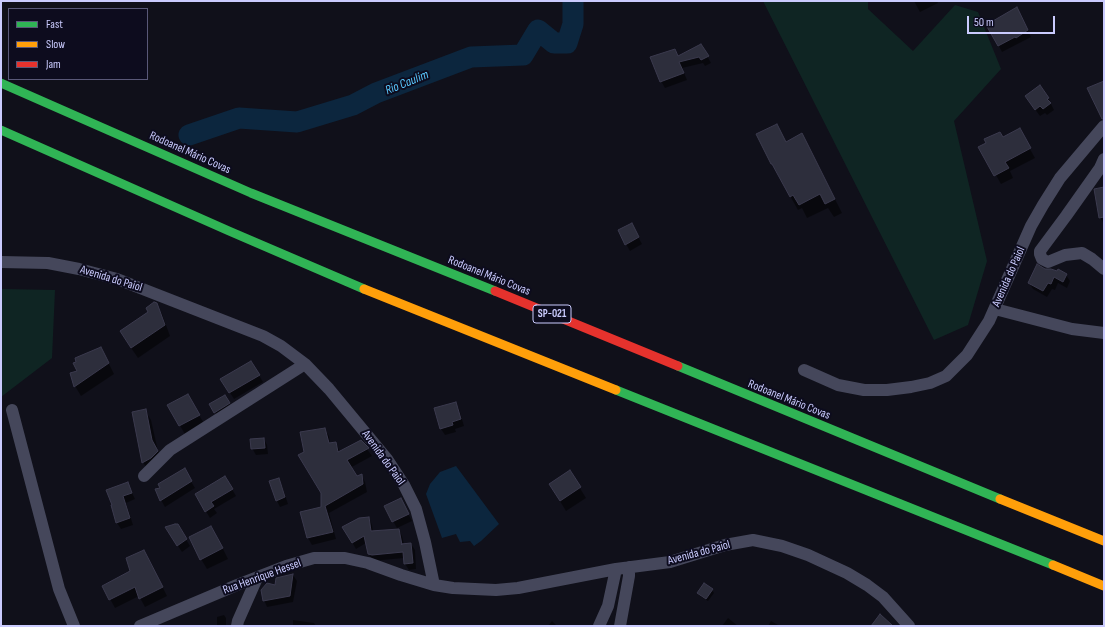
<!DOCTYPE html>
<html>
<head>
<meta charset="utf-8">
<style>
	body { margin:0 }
	#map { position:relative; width:1105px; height:627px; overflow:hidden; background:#10101a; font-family:"Sofia Sans Condensed",sans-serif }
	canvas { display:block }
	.frame { position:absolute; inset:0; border:2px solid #cacbfe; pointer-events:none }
	.legend { position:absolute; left:8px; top:8px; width:140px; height:72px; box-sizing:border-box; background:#0d0c1e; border:1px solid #595878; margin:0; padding:5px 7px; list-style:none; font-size:12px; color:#cacbfe }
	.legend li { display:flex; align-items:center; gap:8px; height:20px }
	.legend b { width:20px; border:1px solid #595878 }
	.scale { position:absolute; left:967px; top:16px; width:88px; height:18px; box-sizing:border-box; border:2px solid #cacbfe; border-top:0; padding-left:5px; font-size:12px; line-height:14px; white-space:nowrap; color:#cacbfe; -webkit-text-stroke:3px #0d0c1e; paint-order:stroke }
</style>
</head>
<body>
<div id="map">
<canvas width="1105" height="627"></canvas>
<div class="frame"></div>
<ul class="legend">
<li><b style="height:5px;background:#30b455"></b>Fast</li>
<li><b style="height:5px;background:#ff9f0a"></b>Slow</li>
<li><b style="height:5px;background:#e5322d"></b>Jam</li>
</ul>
<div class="scale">50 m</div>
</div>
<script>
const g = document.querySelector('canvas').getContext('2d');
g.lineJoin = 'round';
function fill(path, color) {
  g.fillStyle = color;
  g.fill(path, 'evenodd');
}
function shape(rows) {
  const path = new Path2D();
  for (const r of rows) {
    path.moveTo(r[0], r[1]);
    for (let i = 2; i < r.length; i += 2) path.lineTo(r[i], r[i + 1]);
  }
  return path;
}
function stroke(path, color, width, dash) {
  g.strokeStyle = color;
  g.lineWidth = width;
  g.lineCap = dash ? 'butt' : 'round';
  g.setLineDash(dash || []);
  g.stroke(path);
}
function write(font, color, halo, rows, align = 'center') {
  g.font = font + ' "Sofia Sans Condensed",sans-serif';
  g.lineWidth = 4;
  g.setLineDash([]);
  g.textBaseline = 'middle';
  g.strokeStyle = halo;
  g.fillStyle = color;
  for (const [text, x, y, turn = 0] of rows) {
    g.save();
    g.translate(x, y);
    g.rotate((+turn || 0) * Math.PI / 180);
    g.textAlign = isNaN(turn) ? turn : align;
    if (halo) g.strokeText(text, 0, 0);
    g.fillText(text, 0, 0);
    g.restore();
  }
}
const green = shape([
	[763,1,868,1,868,9,913,51,955,5,978,12,1001,69,954,121,987,261,968,325,934,340],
	[1,289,55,290,52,358,1,397]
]);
const water = shape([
	[456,466,499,524,481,541,474,546,470,541,460,542,456,534,442,538,426,494,430,484,440,472]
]);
const shadow = shape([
	[914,1,937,1,938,3,920,12],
	[1020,15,1031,37,1002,52,988,25],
	[701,45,711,63,705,66,703,63,682,68,687,80,665,88,661,81,678,57],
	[1026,97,1048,98,1054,110,1047,115,1045,113,1040,116],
	[1019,130,1035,158,1010,171,1013,178,1001,184,980,147,1003,138],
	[809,148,842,213,834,217,828,208,807,218,802,208,798,210,772,164],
	[1104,188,1104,224,1100,217],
	[635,231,642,244,630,251,626,244],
	[1045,270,1066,275,1070,281,1067,288,1058,283,1055,290,1052,289,1047,297,1033,289,1029,283],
	[156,303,162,314,170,336,138,358,127,342],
	[106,358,114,374,81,396,75,386],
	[251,362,263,382,234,399,222,380],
	[187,395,205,425,186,436,168,405],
	[225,396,233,410,219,419,211,404],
	[455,403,459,409,464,426,455,429,456,432,445,435,441,429],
	[145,410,151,420,158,451,164,462,149,472,143,462,133,412],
	[324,429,329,436,330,444,336,443,340,452,361,441,372,456,350,468,356,478,361,475,365,482,367,492,329,513,336,539,312,545,308,538,322,508,322,494,299,456,305,452],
	[264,439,267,445,268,454,256,455,252,448],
	[184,470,195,488,165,507,161,500,162,488],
	[570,472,586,498,566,511,550,485],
	[225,477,236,496,214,509,217,513,210,518,196,495],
	[278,479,282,486,288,504,280,507,277,501],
	[127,483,135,499,126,503,133,525,121,529,117,523,112,506],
	[404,506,412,521,397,528,385,507],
	[369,518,372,525,373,532,399,530,402,536,404,544,411,544,415,550,416,569,409,570,405,564,404,558,372,561,369,554,366,543,356,549,344,528],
	[177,525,190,546,182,552,170,534],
	[217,537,228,559,207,569,201,559],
	[149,560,167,596,145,607,139,596,115,608,103,586,131,572],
	[293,575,297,581,293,602,267,607,264,600,275,586,277,579],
	[712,590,714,593,708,601,700,596,698,593],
	[224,615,226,618,226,626,217,626,217,617],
	[728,618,738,626,722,626],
	[293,620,314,623,316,626,293,626],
	[552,621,557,626,548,626],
	[771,621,780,626,768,626]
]);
const river = shape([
	[189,135,239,118,297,122,353,105,376,93,471,57,523,55,538,30,554,43,567,43,573,24,573,1]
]);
const building = shape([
	[1017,7,1028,30,1016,38,1015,37,998,46,986,25,1017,7],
	[701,44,709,56,701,60,699,57,679,62,684,73,660,82,650,57,675,49,678,56,701,44],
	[1104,81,1104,119,1102,119,1087,88,1104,81],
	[1040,85,1049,98,1047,99,1051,103,1043,109,1040,106,1035,110,1025,96,1040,85],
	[777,124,786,142,802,133,835,199,825,204,820,194,799,205,793,195,790,197,772,164,771,164,756,134,777,124],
	[1020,128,1031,148,1005,162,1009,168,994,176,978,147,986,143,984,139,1000,132,1003,137,1020,128],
	[1104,187,1104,217,1099,218,1094,189,1104,187],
	[632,223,639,237,625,245,618,230,632,223],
	[1037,264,1045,269,1051,269,1057,271,1058,269,1067,274,1063,282,1054,277,1051,284,1048,283,1043,291,1028,283,1037,264],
	[154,302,157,303,165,325,131,348,120,331,148,312,146,308,154,302],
	[101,347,109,363,74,387,70,373,77,371,73,363,76,362,75,358,101,347],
	[251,361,260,375,229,393,220,379,251,361],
	[188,394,200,415,179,426,167,405,188,394],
	[225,395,230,403,214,413,209,404,225,395],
	[456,402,461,419,452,422,453,425,440,429,434,408,456,402],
	[146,409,152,440,158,451,151,458,142,463,132,412,146,409],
	[325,428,329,443,336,442,338,452,361,440,369,448,347,460,357,476,362,474,363,484,325,506,333,532,307,538,300,512,321,507,321,493,298,455,304,452,300,432,325,428],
	[264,438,265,448,251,449,250,439,264,438],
	[185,468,192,481,160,501,155,489,160,488,158,484,185,468],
	[570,470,581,487,560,501,549,484,570,470],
	[225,476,233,489,211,502,214,506,205,512,195,494,225,476],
	[279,478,285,497,276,501,269,481,279,478],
	[128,482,132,493,123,496,130,518,116,523,111,505,112,505,106,490,128,482],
	[401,498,409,514,392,522,384,506,401,498],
	[369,517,371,531,399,529,402,545,401,544,411,543,413,563,404,564,403,552,372,555,368,554,364,536,352,543,342,527,359,518,369,517],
	[175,524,178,524,187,539,177,546,165,527,175,524],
	[211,526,223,548,200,560,189,537,211,526],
	[144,550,163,587,139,599,135,587,109,600,102,586,130,571,126,558,144,550],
	[293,574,290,596,263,601,261,590,267,583,275,585,276,578,293,574],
	[704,583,713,589,706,599,697,593,704,583],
	[880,614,893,626,871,626,880,614]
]);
const street = shape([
	[1104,159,1100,168,1066,216,1040,251,1040,254,1042,259,1048,262,1065,255,1082,253,1092,259,1104,269],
	[1,262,48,263,79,269,117,279,263,336,281,346,305,364,329,389,387,459,404,485,416,509,425,542,434,585],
	[995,309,1072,329,1104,333],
	[804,370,838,385,864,390,887,390,911,387,930,383,946,376,967,355,989,321,1031,226,1043,205,1060,178,1104,126],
	[12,410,59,589,74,626],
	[144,476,170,450,305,364],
	[140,626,237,585,286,566,314,558,345,558,368,563,401,575,434,585,453,588,496,590,518,588,616,569,670,562,725,545,753,540,782,546,808,555,847,573,867,585,883,597,909,626],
	[237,626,238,621,257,578],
	[599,626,608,606,616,569],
	[620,626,629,576,629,567]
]);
const fast = shape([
	[1,83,251,193,495,291],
	[1,130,229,231,364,289],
	[678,366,1000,499],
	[616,390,1053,565]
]);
const slow = shape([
	[364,289,616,390],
	[1000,499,1104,541],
	[1053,565,1104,586]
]);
const jam = shape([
	[495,291,678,366]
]);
const shields = [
	[552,314,38]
];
const shieldNames = [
	["SP-021",552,314]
];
const streetNames = [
	["Rodoanel Mário Covas",190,153,24],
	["Rodoanel Mário Covas",489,276,22],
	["Avenida do Paiol",1009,277,-66],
	["Avenida do Paiol",111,279,17],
	["Rodoanel Mário Covas",789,400,22],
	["Avenida do Paiol",383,458,54],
	["Avenida do Paiol",699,553,-15],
	["Rua Henrique Hessel",262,577,-20]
];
const waterNames = [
	["Rio Caulim",407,83,-22]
];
fill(green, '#0f2523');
fill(water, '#0c263e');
fill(shadow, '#0007');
stroke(river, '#0c263e', 21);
fill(building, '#2d2e3c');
stroke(building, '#3b3a4e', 1);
stroke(street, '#45475b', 12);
stroke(fast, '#30b455', 9);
stroke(slow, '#ff9f0a', 9);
stroke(jam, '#e5322d', 9);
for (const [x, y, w] of shields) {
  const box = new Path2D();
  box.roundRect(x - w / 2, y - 9, w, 18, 3);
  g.fillStyle = '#0d0c1e';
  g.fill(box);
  stroke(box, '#cacbfe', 1);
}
write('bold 11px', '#cacbfe', null, shieldNames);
write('12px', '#cacbfe', '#0d0c1e', streetNames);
write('italic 13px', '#59c7fd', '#0d0c1e', waterNames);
</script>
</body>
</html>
